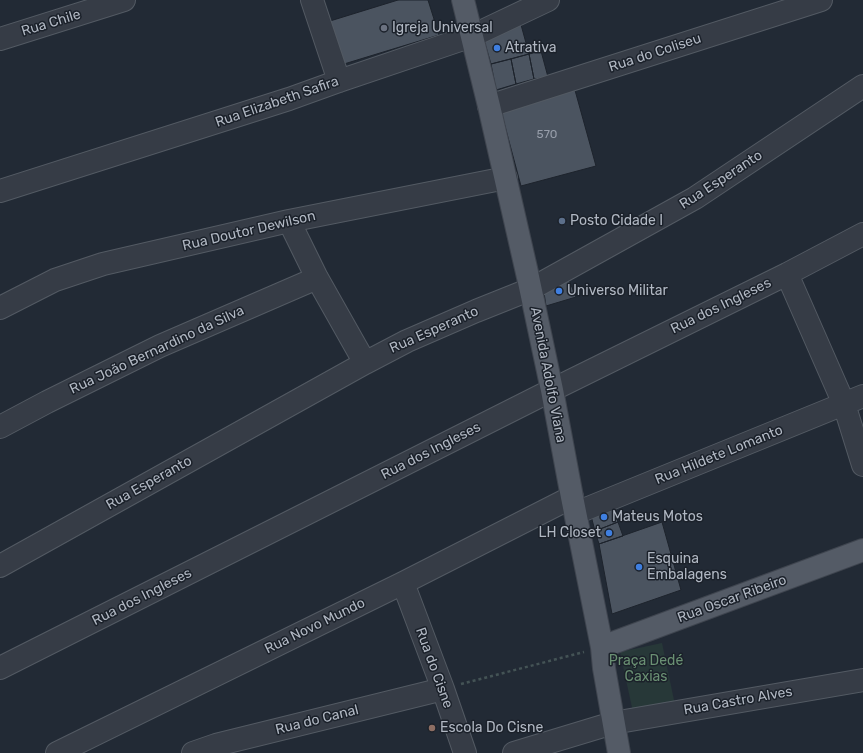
<!DOCTYPE html>
<html>
<head>
<meta charset="utf-8">
<style>
	body { margin:0 }
	canvas { display:block; background:#222a35 }
</style>
</head>
<body>
<canvas width="863" height="753"></canvas>
<script>
const g = document.querySelector('canvas').getContext('2d');
g.lineJoin = 'round';
function fill(path, color) {
  g.fillStyle = color;
  g.fill(path, 'evenodd');
}
function shape(rows) {
  const path = new Path2D();
  for (const r of rows) {
    path.moveTo(r[0], r[1]);
    for (let i = 2; i < r.length; i += 2) path.lineTo(r[i], r[i + 1]);
  }
  return path;
}
function stroke(path, color, width, dash) {
  g.strokeStyle = color;
  g.lineWidth = width;
  g.lineCap = dash ? 'butt' : 'round';
  g.setLineDash(dash || []);
  g.stroke(path);
}
function write(font, color, halo, rows, align = 'center') {
  g.font = font + ' Rubik,sans-serif';
  g.lineWidth = 3;
  g.setLineDash([]);
  g.textBaseline = 'middle';
  g.strokeStyle = halo;
  g.fillStyle = color;
  for (const [text, x, y, turn = 0] of rows) {
    g.save();
    g.translate(x, y);
    g.rotate((+turn || 0) * Math.PI / 180);
    g.textAlign = isNaN(turn) ? turn : align;
    if (halo) g.strokeText(text, 0, 0);
    g.fillText(text, 0, 0);
    g.restore();
  }
}
const green = shape([
	[662,643,675,705,633,712,620,652]
]);
const building = shape([
	[398,0,428,0,439,35,344,64,330,21,398,0],
	[520,21,529,54,491,64,483,37,520,21],
	[541,51,548,77,534,79,529,54,541,51],
	[529,54,534,79,516,84,511,59,529,54],
	[511,59,516,84,496,90,491,64,511,59],
	[573,83,596,166,521,186,499,104,573,83],
	[566,273,576,297,546,306,543,286,566,273],
	[612,504,618,522,595,531,590,512,612,504],
	[618,522,623,536,599,544,595,531,618,522],
	[662,522,681,590,612,614,599,544,662,522]
]);
const path = shape([
	[461,684,584,652]
]);
const minor = shape([
	[312,0,339,81],
	[0,39,124,0],
	[489,106,821,0],
	[0,191,289,99,339,81,472,36,548,0],
	[289,221,317,278,365,363],
	[787,274,844,404,863,465],
	[0,308,55,280,103,264,289,221,506,178],
	[0,427,47,402,160,346,317,278],
	[576,513,863,396],
	[0,566,365,363,407,341,476,311,531,289,695,198,863,86],
	[403,583,443,689,465,753],
	[0,668,552,390,787,274,863,234],
	[57,753,403,583,572,497],
	[193,753,216,745,443,689],
	[514,753,613,723,863,680]
]);
const major = shape([
	[463,0,489,106,528,277,552,390,572,497,602,647,604,668,619,753],
	[602,647,863,550]
]);
const markers = [
	[384,28,4,"#6b7280"],
	[497,48,4,"#3f7fe0"],
	[562,221,4,"#5c6f8a"],
	[559,291,4,"#3f7fe0"],
	[604,517,4,"#3f7fe0"],
	[609,533,4,"#3f7fe0"],
	[639,567,4,"#3f7fe0"],
	[432,728,4,"#8d6e63"]
];
const numberNames = [
	["570",547,135]
];
const streetNames = [
	["Rua Chile",51,23,-17],
	["Rua do Coliseu",655,53,-18],
	["Rua Elizabeth Safira",277,102,-19],
	["Rua Esperanto",721,180,-33],
	["Rua Doutor Dewilson",249,231,-13],
	["Rua dos Ingleses",721,306,-26],
	["Rua Esperanto",434,330,-24],
	["Rua João Bernardino da Silva",157,350,-25],
	["Avenida Adolfo Viana",548,375,79],
	["Rua dos Ingleses",431,451,-27],
	["Rua Hildete Lomanto",719,455,-22],
	["Rua Esperanto",149,483,-29],
	["Rua dos Ingleses",142,597,-27],
	["Rua Oscar Ribeiro",732,599,-20],
	["Rua Novo Mundo",315,626,-26],
	["Rua do Cisne",434,668,70],
	["Rua Castro Alves",738,701,-10],
	["Rua do Canal",317,720,-14]
];
const poiNames = [
	["Igreja Universal",392,28],
	["Atrativa",505,48],
	["Posto Cidade I",570,221],
	["Universo Militar",567,291],
	["Mateus Motos",612,517],
	["LH Closet",601,533,"right"],
	["Esquina",647,559],
	["Embalagens",647,575],
	["Escola Do Cisne",440,728]
];
const parkNames = [
	["Praça Dedé",646,661],
	["Caxias",646,677]
];
fill(green, '#273838');
fill(building, '#4b5460');
stroke(building, '#1d232c', 1);
stroke(minor, '#535a63', 24);
stroke(major, '#3f454f', 24);
stroke(path, '#445355', 2.5, [3, 3]);
stroke(minor, '#363c46', 22);
stroke(major, '#545b66', 22);
for (const [x, y, r, color] of markers) {
  const dot = new Path2D();
  dot.arc(x, y, r, 0, 2 * Math.PI);
  g.fillStyle = color;
  g.fill(dot);
  stroke(dot, '#1b212a', 1.5);
}
write('12px', '#979eaa', null, numberNames);
write('14px', '#b0b7c2', '#1b212a', streetNames);
write('14px', '#b0b7c2', '#1b212a', poiNames, 'left');
write('14px', '#6a9073', '#1b212a', parkNames);
</script>
</body>
</html>
